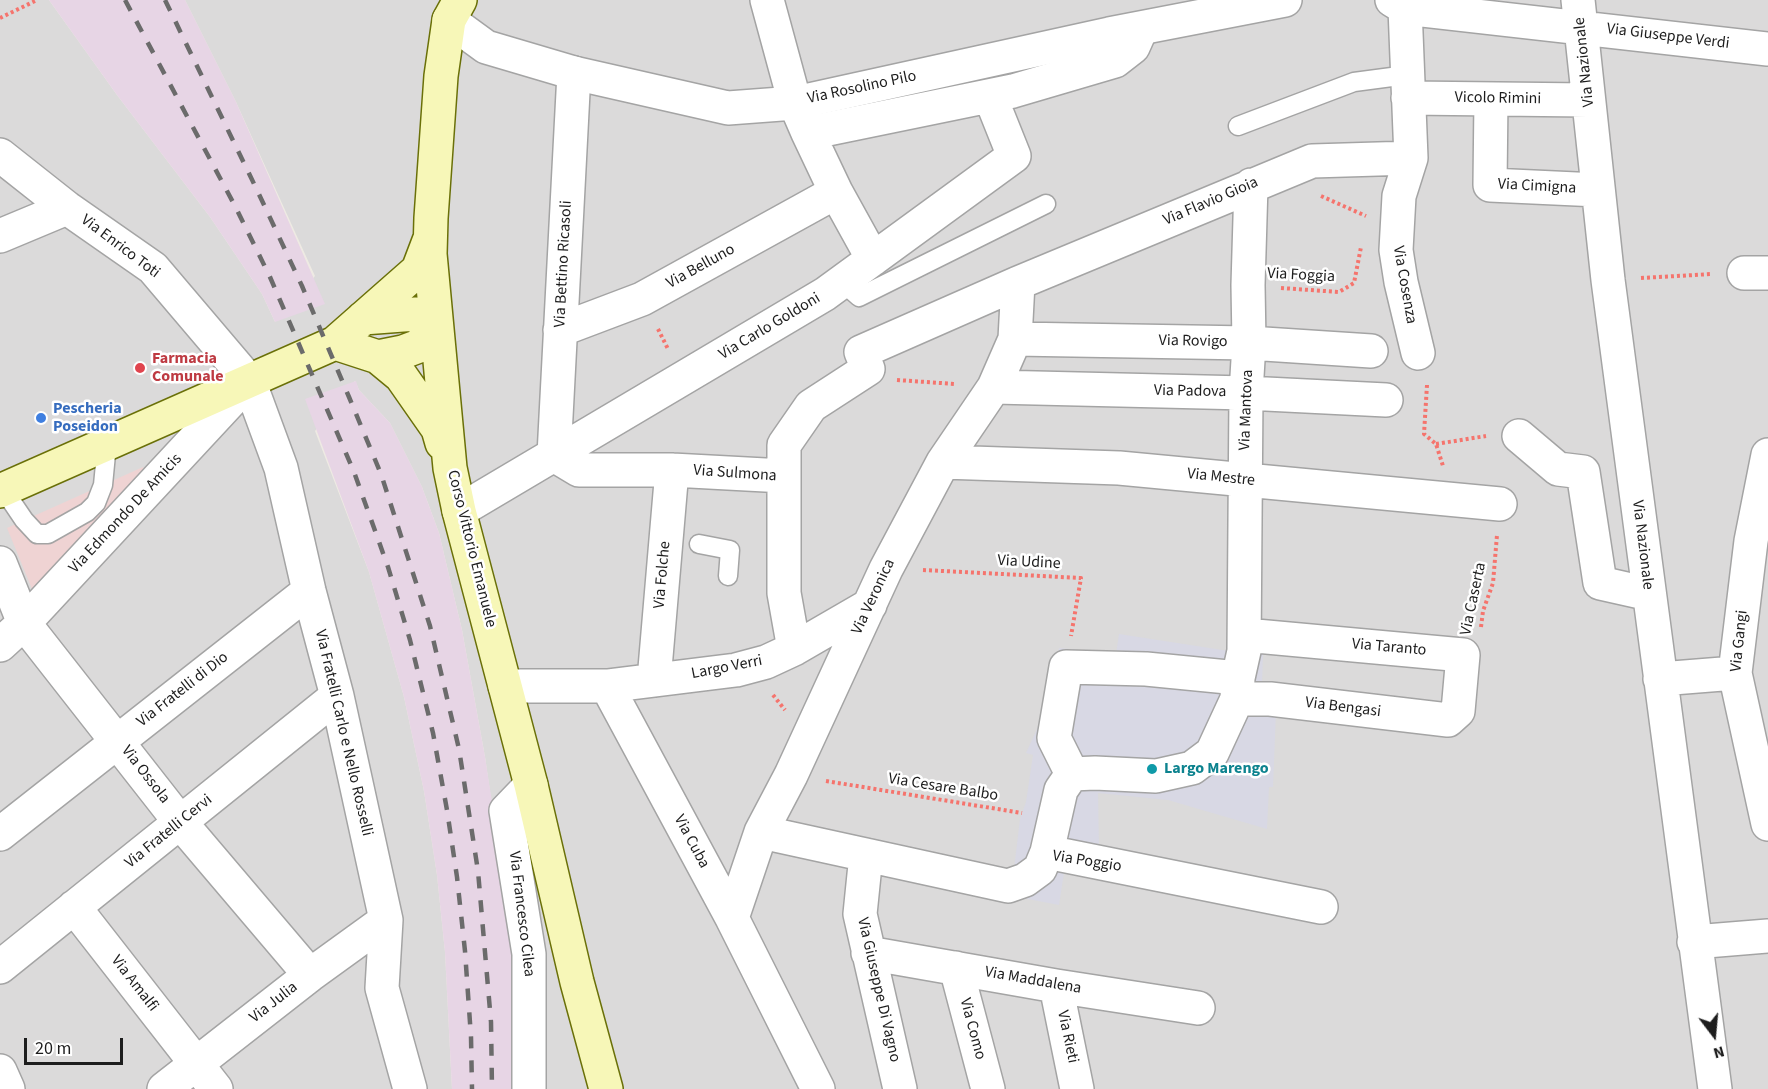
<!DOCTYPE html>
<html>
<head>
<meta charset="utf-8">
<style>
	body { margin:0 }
	#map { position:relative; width:1768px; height:1089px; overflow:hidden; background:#eeeae3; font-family:"Source Sans 3",sans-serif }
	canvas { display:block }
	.north { position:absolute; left:1684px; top:1005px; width:60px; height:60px; -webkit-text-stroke:4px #fff; paint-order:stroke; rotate:164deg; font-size:16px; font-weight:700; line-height:24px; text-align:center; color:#1d1d1d }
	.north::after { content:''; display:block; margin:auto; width:21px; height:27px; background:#1d1d1d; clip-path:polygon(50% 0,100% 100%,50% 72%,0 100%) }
	.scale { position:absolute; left:24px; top:1038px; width:99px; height:27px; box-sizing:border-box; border:3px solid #1d1d1d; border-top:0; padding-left:8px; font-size:18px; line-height:21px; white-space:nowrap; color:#1d1d1d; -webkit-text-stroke:4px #fff; paint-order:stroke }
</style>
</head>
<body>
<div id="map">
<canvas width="1768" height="1089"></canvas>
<div class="north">N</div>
<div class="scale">20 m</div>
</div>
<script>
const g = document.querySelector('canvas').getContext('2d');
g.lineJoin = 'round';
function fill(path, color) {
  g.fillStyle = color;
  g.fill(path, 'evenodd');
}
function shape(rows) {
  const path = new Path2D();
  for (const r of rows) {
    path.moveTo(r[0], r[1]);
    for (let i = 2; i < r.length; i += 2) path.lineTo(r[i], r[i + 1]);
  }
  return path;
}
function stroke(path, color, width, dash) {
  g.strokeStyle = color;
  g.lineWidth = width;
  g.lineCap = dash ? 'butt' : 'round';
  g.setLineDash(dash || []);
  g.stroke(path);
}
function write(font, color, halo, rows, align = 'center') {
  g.font = font + ' "Source Sans 3",sans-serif';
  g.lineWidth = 5;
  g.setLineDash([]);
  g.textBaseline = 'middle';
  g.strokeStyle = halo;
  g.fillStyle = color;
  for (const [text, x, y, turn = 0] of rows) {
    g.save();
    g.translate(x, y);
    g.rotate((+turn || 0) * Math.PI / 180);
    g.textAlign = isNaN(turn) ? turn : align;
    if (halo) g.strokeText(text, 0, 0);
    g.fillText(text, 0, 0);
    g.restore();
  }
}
const residential = shape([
	[0,0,49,0,117,95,210,217,262,294,275,322,315,276,236,102,185,0,1768,0,1768,1089,515,1089,512,944,485,757,462,630,439,533,422,487,390,423,359,390,355,381,315,431,369,572,404,697,424,791,437,875,445,952,452,1089,0,1089]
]);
const commercial = shape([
	[143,467,148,478,32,589,7,528]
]);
const industrial = shape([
	[49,0,185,0,236,102,325,304,275,322,262,294,210,217,117,95],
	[356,381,359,390,390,423,422,487,439,533,462,630,485,757,509,911,512,944,515,1089,452,1089,445,952,437,875,424,791,404,697,369,572,305,399]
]);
const plaza = shape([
	[1119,634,1229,651,1263,654,1262,684,1276,711,1273,787,1269,787,1267,829,1168,800,1098,793,1099,848,1065,866,1059,905,1007,895,1014,869,1020,819,1026,802,1033,755,1026,753,1049,703,1059,648,1116,654]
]);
const path = shape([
	[0,18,35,1],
	[1321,196,1366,216],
	[1641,278,1712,274],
	[1281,288,1339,292,1354,283,1361,247],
	[658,329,668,349],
	[897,380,955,384],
	[1427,385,1424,434,1436,444,1443,466],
	[1436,444,1486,436],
	[923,570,1081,578,1071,636],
	[1481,627,1483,611,1493,583,1497,535],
	[773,695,785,710],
	[826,781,1022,813]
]);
const service = shape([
	[1238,126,1354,82,1407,75],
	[842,282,859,297,1046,204],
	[3,489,24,520,37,534,48,534,87,512,96,503,103,485,107,444],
	[699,544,730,550,728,576]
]);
const minor = shape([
	[767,0,795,103,808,133,1013,91,1115,61,1133,47,1141,29],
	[1392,0,1405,8,1768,49],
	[1578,0,1608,280,1715,1089],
	[1405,8,1411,158,1399,196,1396,250,1401,282,1418,353],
	[574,73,554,455,579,470,672,470,784,476,784,593,794,649],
	[1408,98,1588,100],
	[1491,99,1490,185,1598,190],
	[808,133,836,192,873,259],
	[0,155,67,208,153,268,249,381,281,468,309,591,337,696,386,920,382,988,410,1089],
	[0,236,67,208],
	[1744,273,1768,273],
	[560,330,642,299,836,192],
	[1015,339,1249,343,1371,351],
	[994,387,1246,393,1386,400],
	[1519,436,1558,469,1583,472,1600,583,1649,594],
	[1768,455,1751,541,1735,673,1768,824],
	[943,462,1119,468,1500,504],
	[784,476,784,445,811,406,868,369,861,352,1018,283,1312,161,1411,158],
	[459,511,825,294,1014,156,990,96],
	[0,563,24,623,180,822,310,975],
	[0,645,24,623,249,381],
	[1660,679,1735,673],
	[654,680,672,470],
	[505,686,607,686,732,918,818,1089],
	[607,686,736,670,766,662,794,649,870,605],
	[1237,699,1270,699,1448,720,1458,711,1463,655,1245,635],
	[1072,774,1054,738,1066,667,1146,669,1238,678],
	[761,832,1008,886,1025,880,1040,869,1047,852,1061,790,1072,774,1095,773,1156,776,1192,768,1212,753,1237,699,1238,678,1244,651,1246,393,1249,343,1248,285,1251,185],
	[0,834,309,591],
	[1047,852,1321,907],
	[866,855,860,914,900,1089],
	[74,907,216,1089],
	[732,918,761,832,791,775,886,569,943,462,994,387,1015,339,1018,283],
	[1694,942,1768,936],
	[868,953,1056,986,1198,1008],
	[0,967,337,696],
	[956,968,988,1089],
	[1056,986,1077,1089],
	[0,1071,8,1089],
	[164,1089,310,975,386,920],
	[529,1089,529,954,506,811,531,785]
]);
const tertiary = shape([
	[449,20,486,47,574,73,728,108,795,103,1109,34,1285,0]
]);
const secondary = shape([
	[460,0,449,20,441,76,431,218,430,254,450,468,459,511,531,785,577,982,606,1089],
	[363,318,416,314,436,326,419,346,403,352,378,357],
	[335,343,378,357,401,376,438,429,442,443],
	[0,491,335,343,418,270,429,241]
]);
const rail = shape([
	[125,0,235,206,270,277,354,472,388,567,410,640,433,733,447,810,457,877,465,951,471,1037,472,1089],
	[165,0,257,190,302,286,349,397,381,474,430,626,459,749,478,871,491,1022,492,1089]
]);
const markers = [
	[140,368,6,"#e0444e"],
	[41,418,6,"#3f7fe0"],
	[1152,769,6,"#0f9aa8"]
];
const streetNames = [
	["Via Giuseppe Verdi",1668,37,7],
	["Via Nazionale",1585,62,-96],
	["Via Rosolino Pilo",862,88,-12],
	["Vicolo Rimini",1498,99,1],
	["Via Cimigna",1537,187,3],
	["Via Flavio Gioia",1211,202,-23],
	["Via Enrico Toti",120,247,37],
	["Via Bettino Ricasoli",564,264,-87],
	["Via Belluno",701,267,-29],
	["Via Foggia",1301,276,3],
	["Via Cosenza",1404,285,80],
	["Via Carlo Goldoni",770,327,-31],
	["Via Rovigo",1193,342,1],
	["Via Padova",1190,392,1],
	["Via Mantova",1247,410,-88],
	["Via Sulmona",735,474,4],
	["Via Mestre",1221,478,6],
	["Via Edmondo De Amicis",126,514,-47],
	["Via Nazionale",1642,545,83],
	["Corso Vittorio Emanuele",471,549,76],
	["Via Udine",1029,563,3],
	["Via Folche",663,575,-85],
	["Via Veronica",874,597,-65],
	["Via Caserta",1474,599,-78],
	["Via Gangi",1740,641,-84],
	["Via Taranto",1389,648,5],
	["Largo Verri",727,668,-11],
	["Via Fratelli di Dio",183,690,-38],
	["Via Bengasi",1343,708,7],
	["Via Fratelli Carlo e Nello Rosselli",343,733,77],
	["Via Ossola",145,775,52],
	["Via Cesare Balbo",943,788,9],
	["Via Fratelli Cervi",169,832,-39],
	["Via Cuba",691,842,62],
	["Via Poggio",1087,862,9],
	["Via Francesco Cilea",521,914,83],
	["Via Maddalena",1033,981,10],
	["Via Amalfi",134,984,52],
	["Via Giuseppe Di Vagno",878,990,77],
	["Via Julia",274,1003,-38],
	["Via Como",972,1029,75],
	["Via Rieti",1067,1037,78]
];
const healthNames = [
	["Farmacia",152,359],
	["Comunale",152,377]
];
const shopNames = [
	["Pescheria",53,409],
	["Poseidon",53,427]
];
const cultureNames = [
	["Largo Marengo",1164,769]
];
fill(residential, '#dbdada');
fill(commercial, '#efd3d3');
fill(industrial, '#e7d5e5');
fill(plaza, '#d8d8e4');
stroke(service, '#a4a4a4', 21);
stroke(minor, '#a4a4a4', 36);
stroke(tertiary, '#a4a4a4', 36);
stroke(secondary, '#6a7008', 36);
stroke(path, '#f5746d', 4, [3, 3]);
stroke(service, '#fff', 18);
stroke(minor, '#fff', 33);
stroke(tertiary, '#fff', 33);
stroke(secondary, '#f7f7b8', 33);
stroke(rail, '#6b6b6b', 4.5, [12, 12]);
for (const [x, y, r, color] of markers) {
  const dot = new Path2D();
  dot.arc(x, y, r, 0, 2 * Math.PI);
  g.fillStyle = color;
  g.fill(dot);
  stroke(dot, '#fff', 2);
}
write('16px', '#1d1d1d', '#fff', streetNames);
write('bold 16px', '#be3a42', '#fff', healthNames, 'left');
write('bold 16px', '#366cbe', '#fff', shopNames, 'left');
write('bold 16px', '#0d838f', '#fff', cultureNames, 'left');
</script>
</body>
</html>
